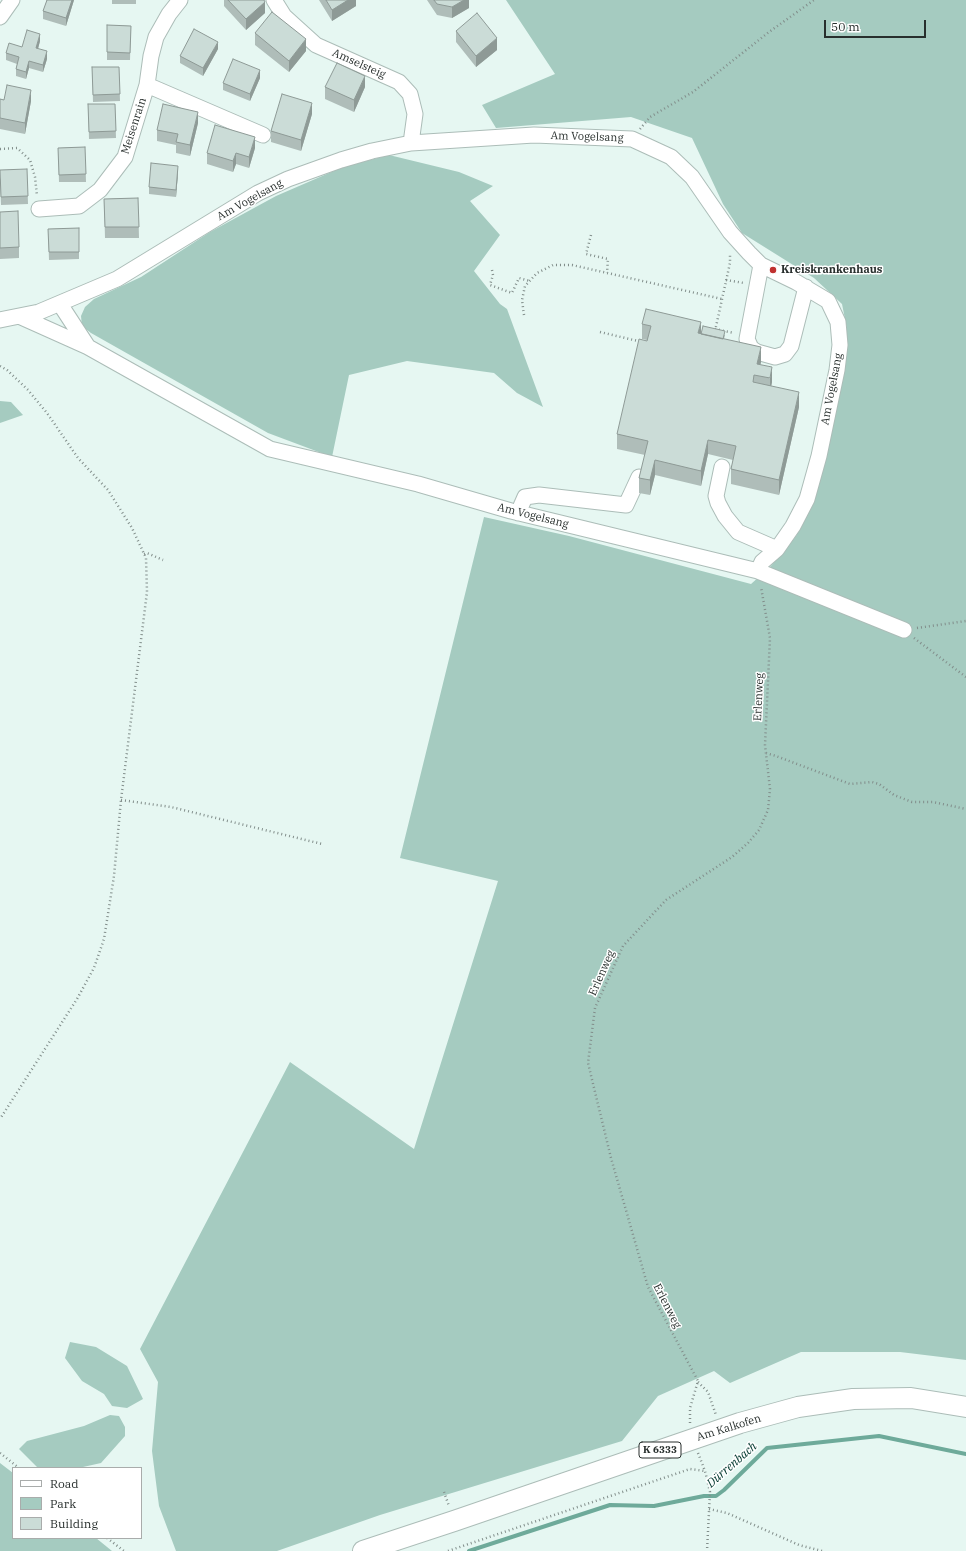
<!DOCTYPE html>
<html>
<head>
<meta charset="utf-8">
<style>
	body { margin:0 }
	#map { position:relative; width:966px; height:1551px; overflow:hidden; background:#e6f7f2; font-family:"IBM Plex Serif",serif }
	canvas { display:block }
	.legend { position:absolute; left:12px; top:1467px; width:130px; height:72px; box-sizing:border-box; background:#fff; border:1px solid #a9acab; margin:0; padding:5px 7px; list-style:none; font-size:12px; color:#282f2d }
	.legend li { display:flex; align-items:center; gap:8px; height:20px }
	.legend b { width:20px; border:1px solid #a9acab }
	.scale { position:absolute; left:824px; top:20px; width:102px; height:18px; box-sizing:border-box; border:2px solid #282f2d; border-top:0; padding-left:5px; font-size:12px; line-height:14px; white-space:nowrap; color:#282f2d; -webkit-text-stroke:3px #fff; paint-order:stroke }
</style>
</head>
<body>
<div id="map">
<canvas width="966" height="1551"></canvas>
<ul class="legend">
<li><b style="height:5px;background:#fff"></b>Road</li>
<li><b style="height:11px;background:#a5cbc0"></b>Park</li>
<li><b style="height:11px;background:#cbdcd7"></b>Building</li>
</ul>
<div class="scale">50 m</div>
</div>
<script>
const g = document.querySelector('canvas').getContext('2d');
g.lineJoin = 'round';
function fill(path, color) {
  g.fillStyle = color;
  g.fill(path, 'evenodd');
}
function shape(rows) {
  const path = new Path2D();
  for (const r of rows) {
    path.moveTo(r[0], r[1]);
    for (let i = 2; i < r.length; i += 2) path.lineTo(r[i], r[i + 1]);
  }
  return path;
}
function stroke(path, color, width, dash) {
  g.strokeStyle = color;
  g.lineWidth = width;
  g.lineCap = dash ? 'butt' : 'round';
  g.setLineDash(dash || []);
  g.stroke(path);
}
function write(font, color, halo, rows, align = 'center') {
  g.font = font + ' "IBM Plex Serif",serif';
  g.lineWidth = 3;
  g.setLineDash([]);
  g.textBaseline = 'middle';
  g.strokeStyle = halo;
  g.fillStyle = color;
  for (const [text, x, y, turn = 0] of rows) {
    g.save();
    g.translate(x, y);
    g.rotate((+turn || 0) * Math.PI / 180);
    g.textAlign = isNaN(turn) ? turn : align;
    if (halo) g.strokeText(text, 0, 0);
    g.fillText(text, 0, 0);
    g.restore();
  }
}
const green = shape([
	[506,0,966,0,966,1360,900,1352,801,1352,730,1383,714,1371,658,1396,622,1441,380,1515,277,1551,176,1551,159,1506,152,1451,158,1382,140,1349,290,1062,414,1149,498,881,400,858,484,517,569,536,751,584,770,567,796,536,816,491,842,369,847,329,842,304,814,278,742,233,723,204,692,138,631,117,496,128,482,105,555,74],
	[389,155,459,172,493,186,470,201,500,235,474,271,500,304,507,309,543,407,517,393,494,373,407,361,349,375,332,457,268,433,91,333,82,326,81,316,85,307,94,299,141,277,210,232,276,196,343,167],
	[0,401,11,402,23,415,0,423],
	[70,1342,96,1347,127,1366,143,1399,127,1408,112,1406,104,1394,82,1381,65,1358],
	[110,1415,119,1416,125,1427,125,1436,101,1463,83,1467,83,1468,38,1468,19,1449,27,1441,84,1426],
	[0,1463,13,1473,13,1538,96,1538,112,1551,0,1551]
]);
const stream = shape([
	[469,1551,610,1505,654,1506,704,1496,716,1496,724,1490,767,1448,879,1436,966,1454]
]);
const path = shape([
	[640,129,650,117,693,92,769,32,814,0],
	[0,149,17,148,30,160,35,177,37,196],
	[591,235,586,254,608,259,607,273],
	[492,270,493,275,490,285,512,293,519,278,530,281],
	[726,280,744,283],
	[524,315,522,300,525,286,537,273,553,265,572,265,722,299],
	[715,329,734,333],
	[715,331,730,263,730,254],
	[600,332,642,342],
	[0,366,7,370,28,390,47,413,78,458,108,490,132,528,146,558,147,592,121,800,114,876,104,939,94,968,77,999,0,1119],
	[144,554,147,553,163,560],
	[917,628,966,621],
	[914,638,966,677],
	[766,753,776,756,850,784,872,782,879,784,894,795,912,802,933,802,966,809],
	[121,800,171,807,322,844],
	[698,1382,708,1392,716,1415],
	[690,1423,690,1408,698,1381,648,1287,611,1158,588,1063,595,1008,623,946,666,900,732,857,748,843,759,830,768,810,770,789,765,745,770,638,761,587],
	[0,1453,19,1468],
	[698,1453,705,1471,710,1492,707,1551],
	[444,1492,449,1506],
	[709,1509,727,1513,799,1545,822,1551],
	[107,1538,124,1551],
	[448,1551,690,1469,705,1471]
]);
const minor = shape([
	[274,0,284,16,316,45,399,82,410,94,415,114,411,143],
	[0,17,12,0],
	[147,85,263,135],
	[39,209,79,206,100,190,125,157,147,85,151,56,156,37,169,14,180,0],
	[761,265,747,339,751,348,757,352,775,357,785,354,791,346,806,287],
	[60,304,88,347],
	[21,317,88,347,270,449,418,484,511,511,758,571,904,630],
	[0,320,39,312,117,279,258,193,288,179,341,160,372,151,411,143,534,135,632,139,671,157,692,177,730,232,749,253,761,265,796,282,828,301,838,322,840,345,837,370,819,456,807,499,793,526,777,549,762,562,758,571],
	[722,467,716,496,718,503,725,516,738,532,777,549],
	[518,513,525,497,539,495,626,505,639,477]
]);
const major = shape([
	[363,1551,454,1521,740,1423,798,1407,853,1399,911,1398,966,1407]
]);
const wall = shape([
	[47,0,74,0,66,26,43,19,43,11],
	[112,0,136,0,136,4,112,4],
	[224,0,264,0,265,13,246,30,224,6],
	[319,0,356,0,356,6,332,21],
	[427,0,469,0,469,8,452,18,437,15],
	[107,25,131,26,130,60,107,60],
	[456,31,497,50,476,67,456,42],
	[255,33,306,51,289,72,255,45],
	[40,41,38,49,47,59,43,72,29,68,26,79,16,76,16,69,17,64,6,60,6,53,22,47],
	[218,49,203,76,180,63,180,56],
	[92,67,119,67,120,101,93,102],
	[260,78,250,101,223,90,223,83],
	[325,87,365,87,354,112,325,99],
	[0,99,4,100,31,101,25,134,0,129],
	[88,104,115,104,116,138,89,139],
	[312,114,301,151,271,142,271,131],
	[198,123,190,156,176,153,176,145,157,141,157,130],
	[85,147,86,182,59,182,58,148],
	[255,148,249,168,236,164,233,172,207,164,207,153],
	[27,169,28,204,1,205,0,179],
	[178,173,176,197,149,194,149,187],
	[138,198,139,238,105,238,104,199],
	[0,212,19,247,19,258,0,259],
	[79,228,79,259,49,260,48,229],
	[642,324,725,335,724,339,761,362,760,365,772,382,771,386,799,407,779,495,731,484,731,469,733,460,708,454,701,486,655,475,650,495,639,493,639,478,645,455,617,449,617,434,647,340,642,339]
]);
const shadedWall = shape([
	[72,0,74,0,66,26,66,18],
	[348,0,356,0,356,6,332,21,332,10],
	[464,0,469,0,469,8,452,18,452,7],
	[265,2,265,13,246,30,246,19],
	[40,34,40,41,36,56,36,48],
	[497,38,497,50,476,67,476,56],
	[306,39,306,51,289,72,289,61],
	[218,42,218,49,203,76,203,68],
	[47,51,47,59,43,72,43,65],
	[29,61,29,68,26,79,26,72],
	[260,70,260,78,250,101,250,94],
	[365,76,365,87,354,112,354,100],
	[31,90,31,101,25,134,25,123],
	[312,103,312,114,301,151,301,140],
	[198,112,198,123,190,156,190,145],
	[255,137,255,148,249,168,249,157],
	[236,153,236,164,233,172,233,161],
	[178,166,178,173,176,197,176,190],
	[701,322,701,336,698,333],
	[761,347,761,362,758,376,757,364],
	[772,367,772,382,770,393,770,378],
	[799,392,799,407,779,495,779,480],
	[708,440,708,454,701,486,701,471],
	[655,460,655,475,650,495,650,480]
]);
const building = shape([
	[47,0,72,0,66,18,43,11,47,0],
	[228,0,264,0,265,2,246,19,228,0],
	[326,0,348,0,332,10,326,0],
	[434,0,464,0,452,7,437,4,434,0],
	[272,12,306,39,289,61,255,33,272,12],
	[477,13,497,38,476,56,456,31,477,13],
	[107,25,131,26,130,53,107,52,107,25],
	[194,29,218,42,203,68,180,56,194,29],
	[27,30,40,34,36,48,47,51,43,65,29,61,26,72,16,69,19,57,6,53,9,43,22,47,27,30],
	[233,59,260,70,250,94,223,83,233,59],
	[337,63,365,76,354,100,325,87,337,63],
	[92,67,119,67,120,94,93,95,92,67],
	[7,85,31,90,25,123,0,118,0,99,4,100,7,85],
	[282,94,312,103,301,140,271,131,282,94],
	[88,104,115,104,116,131,89,132,88,104],
	[163,104,198,112,190,145,176,142,178,134,157,130,163,104],
	[215,125,255,137,249,157,236,153,233,161,207,153,215,125],
	[85,147,86,174,59,175,58,148,85,147],
	[151,163,178,166,176,190,149,187,151,163],
	[27,169,28,196,1,197,0,170,27,169],
	[138,198,139,227,105,227,104,199,138,198],
	[18,211,19,247,0,248,0,212,18,211],
	[79,228,79,252,49,252,48,229,79,228],
	[646,309,701,322,698,333,761,347,757,364,772,367,770,378,754,375,753,382,799,392,779,480,731,469,736,446,708,440,701,471,655,460,650,480,639,478,648,441,617,434,639,339,647,341,651,326,642,324,646,309],
	[703,326,725,331,723,339,701,334,703,326]
]);
const markers = [
	[773,270,4,"#c03130"]
];
const shields = [
	[660,1450,42]
];
const shieldNames = [
	["K 6333",660,1450]
];
const streetNames = [
	["Amselsteig",359,64,24],
	["Meisenrain",134,126,-72],
	["Am Vogelsang",587,137,2],
	["Am Vogelsang",250,200,-29],
	["Am Vogelsang",832,389,-79],
	["Am Vogelsang",533,516,14],
	["Erlenweg",759,697,-87],
	["Erlenweg",602,973,-66],
	["Erlenweg",667,1306,63],
	["Am Kalkofen",729,1428,-17]
];
const poiNames = [
	["Kreiskrankenhaus",781,270]
];
const waterNames = [
	["Dürrenbach",732,1465,-41]
];
fill(green, '#a5cbc0');
stroke(stream, '#6eaa9a', 4);
stroke(minor, '#acbdb8', 17);
stroke(major, '#acbdb8', 22);
stroke(path, '#828e8b', 2.5, [1, 3]);
stroke(minor, '#fff', 15);
stroke(major, '#fff', 20);
fill(wall, '#afbdb9');
fill(shadedWall, '#8e9a96');
fill(building, '#cbdcd7');
stroke(building, '#8e9a96', 1);
for (const [x, y, r, color] of markers) {
  const dot = new Path2D();
  dot.arc(x, y, r, 0, 2 * Math.PI);
  g.fillStyle = color;
  g.fill(dot);
  stroke(dot, '#fff', 1.5);
}
for (const [x, y, w] of shields) {
  const box = new Path2D();
  box.roundRect(x - w / 2, y - 8, w, 16, 3);
  g.fillStyle = '#fff';
  g.fill(box);
  stroke(box, '#282f2d', 1);
}
write('bold 10px', '#282f2d', null, shieldNames);
write('11px', '#282f2d', '#fff', streetNames);
write('bold 11px', '#282f2d', '#fff', poiNames, 'left');
write('italic 12px', '#00372d', '#fff', waterNames);
</script>
</body>
</html>
